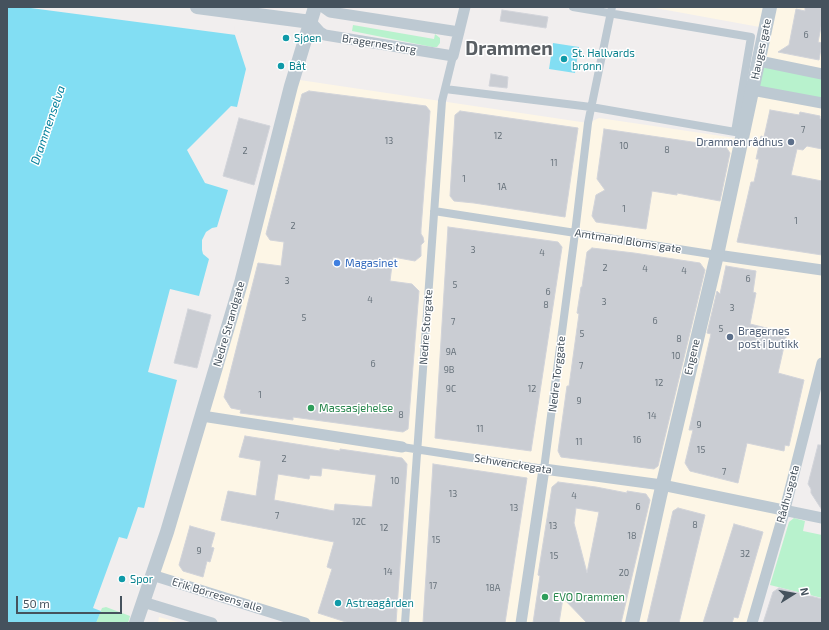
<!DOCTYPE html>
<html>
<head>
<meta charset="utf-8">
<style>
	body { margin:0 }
	#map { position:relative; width:829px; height:630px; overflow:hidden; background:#f1eeee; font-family:"Exo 2",sans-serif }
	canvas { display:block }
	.frame { position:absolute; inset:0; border:8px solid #45525d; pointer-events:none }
	.north { position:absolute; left:773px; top:574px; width:40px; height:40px; -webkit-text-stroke:3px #fff; paint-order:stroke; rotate:79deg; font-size:11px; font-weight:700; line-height:16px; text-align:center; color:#45525d }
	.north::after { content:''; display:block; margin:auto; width:14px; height:18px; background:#45525d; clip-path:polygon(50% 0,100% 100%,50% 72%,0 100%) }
	.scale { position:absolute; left:16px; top:596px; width:106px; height:18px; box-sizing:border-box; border:2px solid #45525d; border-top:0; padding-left:5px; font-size:12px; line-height:14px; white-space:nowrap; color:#45525d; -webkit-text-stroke:3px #fff; paint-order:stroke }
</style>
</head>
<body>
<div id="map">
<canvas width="829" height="630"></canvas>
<div class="frame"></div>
<div class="north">N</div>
<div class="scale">50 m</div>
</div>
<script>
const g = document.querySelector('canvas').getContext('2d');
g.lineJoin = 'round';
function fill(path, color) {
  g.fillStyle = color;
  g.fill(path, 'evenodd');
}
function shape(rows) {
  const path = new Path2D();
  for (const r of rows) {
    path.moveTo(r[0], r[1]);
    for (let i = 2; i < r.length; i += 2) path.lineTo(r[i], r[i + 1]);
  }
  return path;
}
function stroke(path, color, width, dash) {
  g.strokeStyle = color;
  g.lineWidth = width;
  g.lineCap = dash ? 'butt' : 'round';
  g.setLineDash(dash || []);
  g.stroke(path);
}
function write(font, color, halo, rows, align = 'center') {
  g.font = font + ' "Exo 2",sans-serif';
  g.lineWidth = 3;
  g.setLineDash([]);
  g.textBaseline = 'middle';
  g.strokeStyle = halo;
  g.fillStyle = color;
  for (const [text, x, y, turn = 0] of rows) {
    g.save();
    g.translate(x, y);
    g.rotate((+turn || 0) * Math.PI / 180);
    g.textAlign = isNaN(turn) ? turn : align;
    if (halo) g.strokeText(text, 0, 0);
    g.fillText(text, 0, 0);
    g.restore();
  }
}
const commercial = shape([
	[650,7,822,7,822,368,752,623,305,623,152,575,203,415,249,278,293,79,588,123,599,118,742,139,765,28],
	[159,617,181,623,158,623]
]);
const green = shape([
	[353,25,434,39,435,34,440,38,440,43,437,47,432,47,352,31],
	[759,61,822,74,822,103,752,90],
	[794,518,805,521,803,531,822,535,822,598,770,585,789,522],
	[106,607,130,616,128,623,96,623,102,608]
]);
const water = shape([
	[7,7,233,7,232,26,246,69,237,107,231,106,187,150,205,183,228,190,217,227,212,228,206,232,202,240,202,250,203,254,209,259,199,296,170,289,148,372,177,380,144,508,138,507,127,539,119,537,93,608,101,611,96,623,7,623],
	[553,43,579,47,575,73,549,69]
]);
const pier = shape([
	[23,7,235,7,234,26,236,35]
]);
const building = shape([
	[805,7,822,7,822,22,818,42,822,43,819,60,778,52,789,45,796,9,805,11,805,7],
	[502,10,548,17,546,28,500,21,502,10],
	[491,74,508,77,507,88,489,86,491,74],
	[309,91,426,106,430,111,421,229,421,234,423,237,424,242,421,245,421,256,415,261,393,257,390,281,412,284,419,291,408,429,403,432,293,417,293,420,240,413,241,410,231,408,224,397,258,263,281,266,284,242,270,240,266,234,302,94,309,91],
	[770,110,799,115,800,112,820,116,820,119,822,119,822,149,807,146,803,150,797,149,791,175,822,181,822,255,737,242,751,182,754,182,759,159,756,159,761,136,764,137,770,110],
	[460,111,578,128,565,217,474,203,454,201,450,196,455,115,460,111],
	[239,118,270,126,254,185,223,176,239,118],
	[604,129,726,147,730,153,720,201,677,193,677,195,652,191,646,229,596,222,592,216,596,195,605,190,597,179,604,129],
	[448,227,558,242,562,247,531,451,435,438,448,227],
	[592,248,634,253,700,263,705,270,658,466,654,469,561,457,558,451,567,386,569,386,579,314,577,313,581,287,582,287,587,252,592,248],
	[726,266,756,271,753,292,756,293,750,324,787,333,778,373,804,380,789,446,785,445,784,451,747,443,738,483,690,471,685,463,693,430,689,430,711,334,707,333,717,291,720,294,726,266],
	[188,309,211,315,197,368,174,363,188,309],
	[245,436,340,451,340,449,402,458,407,464,396,623,349,623,318,613,332,569,327,567,334,542,221,520,228,491,256,496,261,461,239,457,245,436],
	[322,468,376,475,372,507,335,504,334,511,274,500,278,474,309,479,310,475,321,476,322,468],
	[818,445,822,445,822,510,811,493,811,489,808,484,818,445],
	[433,464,527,478,505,623,423,623,433,464],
	[558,482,596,487,627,493,627,491,646,494,650,500,621,623,587,623,563,598,559,623,533,623,540,576,538,575,552,487,558,482],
	[576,508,599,512,587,573,574,523,576,508],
	[678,508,705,515,679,623,647,623,673,511,678,508],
	[734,524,763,532,738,618,734,617,732,623,703,623,734,524],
	[190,526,215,533,211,547,214,548,210,562,207,561,203,577,183,571,179,565,190,526],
	[779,588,822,599,822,623,763,623,773,592,779,588]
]);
const pedestrian = shape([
	[445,89,591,107,735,132,751,37,573,7],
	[434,211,717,255],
	[402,447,544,469,575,233,588,123,612,7],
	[405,623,442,101,453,56]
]);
const minor = shape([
	[323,7,330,12,459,32],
	[311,22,320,32,325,35,453,56,465,7],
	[759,61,822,74],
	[752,90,822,103],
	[717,255,822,270],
	[202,416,402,447],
	[152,575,305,623],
	[143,602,212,623],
	[521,623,544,469,662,485,822,518],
	[752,623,785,509,822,363]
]);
const tertiary = shape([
	[197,7,311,22],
	[136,623,167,532,241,283,291,86,315,7],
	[632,623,660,496,717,255,770,7]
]);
const markers = [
	[286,38,4,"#0f9aa8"],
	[564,59,4,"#0f9aa8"],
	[281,66,4,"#0f9aa8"],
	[791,142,4,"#5c6f8a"],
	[337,263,4,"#3f7fe0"],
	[730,337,4,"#5c6f8a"],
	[311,408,4,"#2e9e5b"],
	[122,579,4,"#0f9aa8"],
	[545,597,4,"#2e9e5b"],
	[338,603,4,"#0f9aa8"]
];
const numberNames = [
	["6",806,35],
	["7",803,130],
	["12",498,136],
	["13",389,141],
	["10",624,146],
	["8",667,150],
	["2",245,151],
	["11",554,163],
	["1",464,179],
	["1A",502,187],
	["1",624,209],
	["1",796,221],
	["2",293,226],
	["3",473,250],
	["4",542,253],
	["2",605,268],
	["4",645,269],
	["4",684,271],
	["6",748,279],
	["3",287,281],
	["5",455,285],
	["6",548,292],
	["4",370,300],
	["3",604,302],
	["8",546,305],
	["3",732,308],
	["5",304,318],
	["6",655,321],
	["7",453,322],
	["5",721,329],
	["5",582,334],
	["8",679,339],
	["9A",451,352],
	["10",676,356],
	["6",373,364],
	["7",581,366],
	["9B",449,370],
	["12",659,383],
	["9C",451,389],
	["12",532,389],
	["1",260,395],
	["9",579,401],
	["8",401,415],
	["14",652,416],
	["9",699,425],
	["11",480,429],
	["16",637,440],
	["11",579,442],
	["15",701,450],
	["2",284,459],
	["7",724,472],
	["10",395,481],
	["13",453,494],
	["4",574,496],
	["6",638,507],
	["13",514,508],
	["7",277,516],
	["12C",359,522],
	["8",695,525],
	["13",553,526],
	["12",384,528],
	["18",632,536],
	["15",436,540],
	["9",199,551],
	["32",745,554],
	["15",554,556],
	["14",388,572],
	["20",624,573],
	["17",433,586],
	["18A",493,588]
];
const cultureNames = [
	["Sjøen",294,38],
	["St. Hallvards",572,53],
	["brønn",572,66],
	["Båt",289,66],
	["Spor",130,579],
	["Astreagården",346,603]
];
const streetNames = [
	["Bragernes torg",379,44,9],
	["Hauges gate",761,49,-78],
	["Amtmand Bloms gate",628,241,9],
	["Nedre Strandgate",229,324,-74],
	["Nedre Storgate",426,327,-86],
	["Engene",692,357,-77],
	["Nedre Torggate",557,374,-83],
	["Schwenckegata",513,464,9],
	["Rådhusgata",788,494,-75],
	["Erik Børresens alle",217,595,17]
];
const serviceNames = [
	["Drammen rådhus",783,142],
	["Bragernes",738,331,"left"],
	["post i butikk",738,344,"left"]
];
const shopNames = [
	["Magasinet",345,263]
];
const leisureNames = [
	["Massasjehelse",319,408],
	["EVO Drammen",553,597]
];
const waterNames = [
	["Drammenselva",48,125,-71]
];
const townNames = [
	["Drammen",509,49]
];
fill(commercial, '#fdf6e6');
fill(green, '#b8f2cd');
fill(water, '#82def3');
fill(pier, '#f1eeee');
fill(building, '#cacdd3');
stroke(building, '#d2d4da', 1);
stroke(pedestrian, '#bdc9d2', 8);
stroke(minor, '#bdc9d2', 11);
stroke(tertiary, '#bdc9d2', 14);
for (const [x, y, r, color] of markers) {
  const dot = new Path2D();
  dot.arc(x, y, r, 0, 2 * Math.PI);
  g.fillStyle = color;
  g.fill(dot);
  stroke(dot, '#fff', 1.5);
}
write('9px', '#66717a', null, numberNames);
write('11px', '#0d838f', '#fff', cultureNames, 'left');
write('11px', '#45525d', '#fff', streetNames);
write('11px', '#4e5e75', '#fff', serviceNames, 'right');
write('11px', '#366cbe', '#fff', shopNames, 'left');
write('11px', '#27864d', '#fff', leisureNames, 'left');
write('italic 12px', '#03809c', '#fff', waterNames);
write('bold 19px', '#5a5f64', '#fff', townNames);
</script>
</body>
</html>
